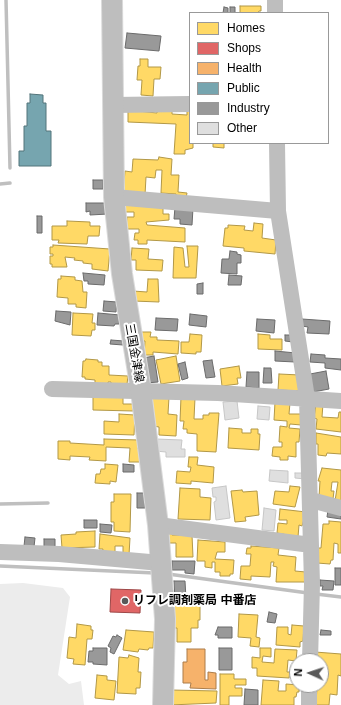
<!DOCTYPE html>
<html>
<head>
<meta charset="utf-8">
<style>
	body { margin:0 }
	#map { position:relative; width:341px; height:705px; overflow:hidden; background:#fff; font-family:Arial,sans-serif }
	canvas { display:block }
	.legend { position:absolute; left:189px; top:12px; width:140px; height:132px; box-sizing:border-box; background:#fff; border:1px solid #999; margin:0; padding:5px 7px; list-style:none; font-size:12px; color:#000 }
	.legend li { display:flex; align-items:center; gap:8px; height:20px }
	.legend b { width:20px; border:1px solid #999 }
	.north { position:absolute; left:289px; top:653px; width:40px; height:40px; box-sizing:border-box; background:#fff; border:1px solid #999; border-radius:50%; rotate:273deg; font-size:11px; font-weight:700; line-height:16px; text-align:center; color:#000 }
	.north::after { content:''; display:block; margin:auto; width:14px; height:18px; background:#595959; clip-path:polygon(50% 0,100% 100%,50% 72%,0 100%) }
</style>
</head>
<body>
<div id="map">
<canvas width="341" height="705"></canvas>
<ul class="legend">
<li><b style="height:11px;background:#ffd966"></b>Homes</li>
<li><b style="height:11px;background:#e06666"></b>Shops</li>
<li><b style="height:11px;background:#f6b26b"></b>Health</li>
<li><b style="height:11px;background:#76a5af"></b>Public</li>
<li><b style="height:11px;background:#999"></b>Industry</li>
<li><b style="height:11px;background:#dfdfdf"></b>Other</li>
</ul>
<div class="north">N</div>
</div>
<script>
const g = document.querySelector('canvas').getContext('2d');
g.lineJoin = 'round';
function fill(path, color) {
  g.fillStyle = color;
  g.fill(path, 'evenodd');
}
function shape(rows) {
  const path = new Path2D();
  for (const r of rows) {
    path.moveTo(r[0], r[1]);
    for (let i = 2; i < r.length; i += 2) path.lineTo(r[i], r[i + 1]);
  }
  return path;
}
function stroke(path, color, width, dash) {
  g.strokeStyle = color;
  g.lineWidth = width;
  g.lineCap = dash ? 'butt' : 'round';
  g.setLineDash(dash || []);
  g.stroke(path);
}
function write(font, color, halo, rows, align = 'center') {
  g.font = font + ' Arial,"Noto Sans JP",sans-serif';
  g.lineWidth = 4;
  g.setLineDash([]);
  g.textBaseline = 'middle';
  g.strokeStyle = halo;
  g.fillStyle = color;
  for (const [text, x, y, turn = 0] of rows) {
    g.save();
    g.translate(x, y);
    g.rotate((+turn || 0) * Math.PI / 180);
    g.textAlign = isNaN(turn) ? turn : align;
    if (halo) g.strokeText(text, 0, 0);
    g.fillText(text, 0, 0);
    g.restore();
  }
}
const green = shape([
	[23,583,63,588,70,597,58,675,69,684,81,681,84,705,0,705,0,584]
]);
const homes = shape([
	[240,6,261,6,261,11,259,11,258,13,240,13,240,6],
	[140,59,148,59,148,67,161,67,160,79,154,79,153,96,141,95,142,80,137,80,138,66,140,66,140,59],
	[157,108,172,109,172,114,187,115,187,108,190,108,190,143,193,143,193,148,185,150,185,154,174,154,176,124,128,122,128,110,157,113,157,108],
	[213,143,224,143,224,148,213,147,213,143],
	[159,157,172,159,171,175,179,175,178,192,187,193,186,198,176,197,176,194,161,193,162,170,156,170,155,178,146,177,145,195,123,193,125,171,132,172,133,159,158,160,159,157],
	[124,203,163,207,163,214,169,214,169,220,146,222,147,225,185,228,185,242,147,240,147,244,138,244,138,240,134,240,135,233,139,233,139,229,126,229,127,217,134,217,134,212,124,212,124,203],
	[67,221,90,222,90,226,100,226,99,236,88,236,87,244,58,243,59,240,52,240,52,226,67,226,67,221],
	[254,223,263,224,262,238,276,240,275,254,244,251,244,248,223,246,225,228,228,228,228,225,245,226,244,230,253,231,254,223],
	[53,245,110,249,108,271,92,269,92,264,83,263,83,261,74,260,75,258,65,257,67,267,52,267,52,264,50,264,50,256,53,256,53,254,50,254,50,247,53,247,53,245],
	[187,246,198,246,196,278,173,278,174,247,183,248,185,267,189,267,187,246],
	[132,248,149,249,148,259,163,260,162,271,136,270,136,260,131,260,132,248],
	[61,276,75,277,75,280,82,281,83,292,87,292,86,308,76,307,76,304,68,304,68,298,57,297,58,279,61,279,61,276],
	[148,279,158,279,159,302,133,301,133,291,147,292,148,279],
	[73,313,93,314,92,323,95,323,95,330,92,330,91,336,72,335,73,313],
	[141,332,151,332,150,337,157,337,157,340,179,341,178,354,153,352,153,355,144,355,145,341,141,341,141,332],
	[190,334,202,335,201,352,196,352,196,354,181,353,181,342,189,342,190,334],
	[258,334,270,335,270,339,282,339,282,350,258,349,258,334],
	[176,356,180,381,161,384,156,360,176,356],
	[86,359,98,360,98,362,102,362,102,366,109,366,109,375,128,376,127,384,111,386,111,382,108,382,108,385,95,384,95,380,85,379,85,377,82,377,83,361,85,361,86,359],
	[239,366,241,378,237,378,238,384,222,386,220,369,239,366],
	[279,374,300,375,299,391,278,390,279,374],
	[93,395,123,396,123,404,133,404,133,411,93,410,93,395],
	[150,396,169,397,168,414,177,415,176,436,159,435,159,427,153,426,150,396],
	[181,397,195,398,194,419,203,419,203,415,209,415,209,413,219,413,216,452,197,451,197,434,187,433,187,429,183,429,184,421,180,421,181,397],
	[275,402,290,403,289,414,302,414,301,425,290,424,289,428,300,429,299,442,296,442,296,457,288,456,288,460,280,460,280,457,272,456,273,447,282,447,282,442,279,442,280,426,287,427,287,421,274,420,275,402],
	[316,404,323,404,322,417,338,418,339,412,341,412,341,432,316,429,317,419,314,418,316,404],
	[119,414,135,415,134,435,104,434,104,421,119,422,119,414],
	[229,428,242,429,242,433,251,433,251,429,258,429,258,434,260,434,259,450,228,448,229,428],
	[316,433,341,437,341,454,327,453,326,456,318,455,318,444,316,444,316,433],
	[104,439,139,440,138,449,141,450,140,462,129,462,130,448,106,447,106,461,89,460,90,457,70,456,70,460,58,459,58,441,70,441,70,443,104,445,104,439],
	[189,457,198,457,197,465,214,467,213,483,191,481,191,484,176,483,177,471,190,472,191,467,188,467,189,457],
	[105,464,118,465,116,482,110,481,110,484,95,483,96,474,100,474,101,469,105,469,105,464],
	[322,468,341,470,341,502,335,501,338,482,332,482,331,491,334,491,333,499,319,497,320,481,318,481,322,468],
	[290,486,300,487,295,507,273,504,275,491,289,492,290,486],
	[180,488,200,489,200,497,211,498,210,520,178,519,180,488],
	[242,490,243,492,257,491,259,515,245,517,246,521,235,522,231,491,242,490],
	[114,494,131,494,130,532,114,531,114,522,111,522,111,502,114,502,114,494],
	[280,509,306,512,302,526,299,525,298,537,277,533,278,523,287,524,287,520,279,520,280,509],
	[329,521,341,522,341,553,338,553,338,544,334,543,333,560,331,560,330,564,317,563,318,548,321,548,323,524,329,524,329,521],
	[95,531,95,547,62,548,61,535,76,534,76,532,95,531],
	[164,533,172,533,172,535,192,535,193,557,176,557,176,543,164,543,164,533],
	[100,534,130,538,129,555,123,555,123,546,115,546,115,554,102,553,103,549,99,549,100,534],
	[198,540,225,542,225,552,217,552,215,559,234,560,233,574,230,574,230,576,220,576,220,572,215,572,215,562,212,562,212,568,205,567,205,561,197,561,198,540],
	[251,546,279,548,278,555,296,557,295,571,306,572,305,582,276,582,277,567,273,566,274,562,271,562,270,577,251,576,251,580,240,579,241,566,250,566,251,554,246,554,247,548,251,548,251,546],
	[196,602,196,604,200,604,200,620,198,620,198,628,191,628,191,642,177,642,177,628,173,628,173,603,196,602],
	[239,614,258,615,256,637,260,638,259,647,250,646,251,638,238,637,239,614],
	[77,624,91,626,91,630,93,630,92,639,87,639,85,665,73,664,74,659,67,658,69,637,76,638,77,624],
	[292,625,304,626,303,641,300,642,300,647,276,645,277,627,288,627,288,634,291,635,292,625],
	[126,630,154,632,153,648,149,648,148,650,139,649,138,652,123,650,126,630],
	[260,648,271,648,271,657,263,656,262,662,274,663,275,649,297,650,296,661,288,660,287,672,290,672,289,678,257,676,257,668,252,668,252,657,260,658,260,648],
	[315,652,341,654,341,676,338,675,337,695,330,694,329,705,316,705,317,685,321,685,321,661,314,661,315,652],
	[129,655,139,658,138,672,141,672,140,688,136,688,136,694,117,693,119,657,128,658,129,655],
	[220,674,234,674,234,679,246,679,246,685,235,685,235,688,242,688,242,696,229,696,229,705,220,705,220,674],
	[97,675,107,676,107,680,116,681,114,700,95,698,97,675],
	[263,680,279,681,278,691,286,691,286,684,299,685,299,692,297,692,296,697,294,697,294,705,261,705,263,680],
	[171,690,217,691,216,703,170,705,171,690]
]);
const shops = shape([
	[111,589,141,590,140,613,110,612,111,589]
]);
const health = shape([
	[187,649,205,649,205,680,208,680,208,672,216,673,216,689,190,688,191,683,183,683,183,662,187,662,187,649]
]);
const public = shape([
	[30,94,43,95,43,103,46,103,46,131,51,131,51,166,19,166,19,151,24,151,24,126,27,126,27,103,30,103,30,94]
]);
const industry = shape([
	[224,7,228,8,228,13,223,13,224,7],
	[230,7,235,7,235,13,230,13,230,7],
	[127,33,161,36,159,51,125,48,127,33],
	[93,180,103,180,103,189,93,189,93,180],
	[86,203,108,203,108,214,90,215,90,211,86,212,86,203],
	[175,207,193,208,192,225,180,224,180,219,174,219,175,207],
	[37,216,42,216,42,233,37,233,37,216],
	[230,251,237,252,237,254,241,255,241,263,237,263,237,274,221,273,222,259,229,259,230,251],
	[83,273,105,275,104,285,88,284,88,281,84,281,83,273],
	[229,275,242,276,241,285,228,285,229,275],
	[203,283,203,294,197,294,197,284,203,283],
	[104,301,117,302,116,312,103,311,104,301],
	[56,311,71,312,70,325,55,321,56,311],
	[98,313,120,315,119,324,115,324,114,326,97,325,98,313],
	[190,314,207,316,206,327,189,325,190,314],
	[156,318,178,319,177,331,155,330,156,318],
	[257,319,275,320,274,333,256,331,257,319],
	[302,319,330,321,329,334,307,333,308,327,302,326,302,319],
	[285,335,293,335,293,342,285,341,285,335],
	[111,340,124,341,123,345,110,344,111,340],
	[275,351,296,353,295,362,275,361,275,351],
	[311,354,325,355,325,358,341,359,341,370,325,368,325,363,310,362,311,354],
	[154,356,158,382,146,383,143,358,154,356],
	[212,360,215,377,206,378,203,361,212,360],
	[185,362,188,378,182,380,178,364,185,362],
	[264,368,271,368,272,383,263,383,264,368],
	[326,371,329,389,313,392,310,374,326,371],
	[247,372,259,372,259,388,246,387,247,372],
	[123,464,134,465,134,472,123,472,123,464],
	[137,493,145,493,145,508,137,508,137,493],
	[328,510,341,512,341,519,327,517,328,510],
	[84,520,97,520,97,528,84,528,84,520],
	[100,524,112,525,111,533,100,532,100,524],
	[25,537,35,538,34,547,24,546,25,537],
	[44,539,55,539,55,548,44,548,44,539],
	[172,561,195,561,194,574,185,573,185,570,172,570,172,561],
	[335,568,341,568,341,585,335,585,335,568],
	[320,580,334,581,333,590,322,590,323,586,320,586,320,580],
	[174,581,185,581,186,599,175,600,174,581],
	[269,612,277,614,275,623,267,622,269,612],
	[218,627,232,627,232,638,218,638,218,635,215,635,218,627],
	[321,630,331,631,331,635,320,635,321,630],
	[117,635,122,638,114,654,110,652,111,648,108,646,113,636,116,637,117,635],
	[93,648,107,648,107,665,93,664,93,662,88,662,89,651,93,651,93,648],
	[219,648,232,648,232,670,219,670,219,648],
	[292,668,297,668,297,679,291,679,292,668],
	[245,689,258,690,258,705,244,705,245,689]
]);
const stream = shape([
	[6,0,10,168],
	[0,184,10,183],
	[0,504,48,503],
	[0,566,155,573],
	[168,574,308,593],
	[316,594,341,597]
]);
const building = shape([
	[237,401,239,418,225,420,223,402,237,401],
	[258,406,270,407,269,420,257,419,258,406],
	[156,439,182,440,181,449,185,449,185,457,166,457,166,452,155,451,156,439],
	[270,470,288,471,288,483,269,481,270,470],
	[295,473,305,473,305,479,295,478,295,473],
	[226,486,230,518,216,520,214,502,216,501,216,497,213,497,212,488,226,486],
	[264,508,276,510,274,531,262,530,264,508]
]);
const minor = shape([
	[275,0,275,13],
	[113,105,190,104],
	[277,143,278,211,307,398,312,584,310,661],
	[114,197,278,211],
	[52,389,218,393,341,401],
	[311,500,341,508],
	[158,525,311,545],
	[0,552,59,554,161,563],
	[309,705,309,685]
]);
const major = shape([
	[112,0,114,197,122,274,141,391,158,525,165,619,163,705]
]);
const markers = [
	[125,601,4,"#595959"]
];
const streetNames = [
	["三国金津線",134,353,80]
];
const poiNames = [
	["リフレ調剤薬局 中番店",133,601]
];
fill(green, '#ececec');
fill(homes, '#ffd966');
stroke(homes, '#b29847', 1);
fill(shops, '#e06666');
stroke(shops, '#9d4747', 1);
fill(health, '#f6b26b');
stroke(health, '#ac7d4b', 1);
fill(public, '#76a5af');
stroke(public, '#53747a', 1);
fill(industry, '#999');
stroke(industry, '#6b6b6b', 1);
stroke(stream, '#bfbfbf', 3.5);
fill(building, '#dfdfdf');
stroke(building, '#c7c7c7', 1);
stroke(major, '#dbdbdb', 22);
stroke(minor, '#bebebe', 16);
stroke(major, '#bebebe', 20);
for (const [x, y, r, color] of markers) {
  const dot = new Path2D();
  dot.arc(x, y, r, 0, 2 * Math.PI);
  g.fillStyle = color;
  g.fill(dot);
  stroke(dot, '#fff', 1.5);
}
write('12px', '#000', '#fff', streetNames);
write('bold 12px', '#000', '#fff', poiNames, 'left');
</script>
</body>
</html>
